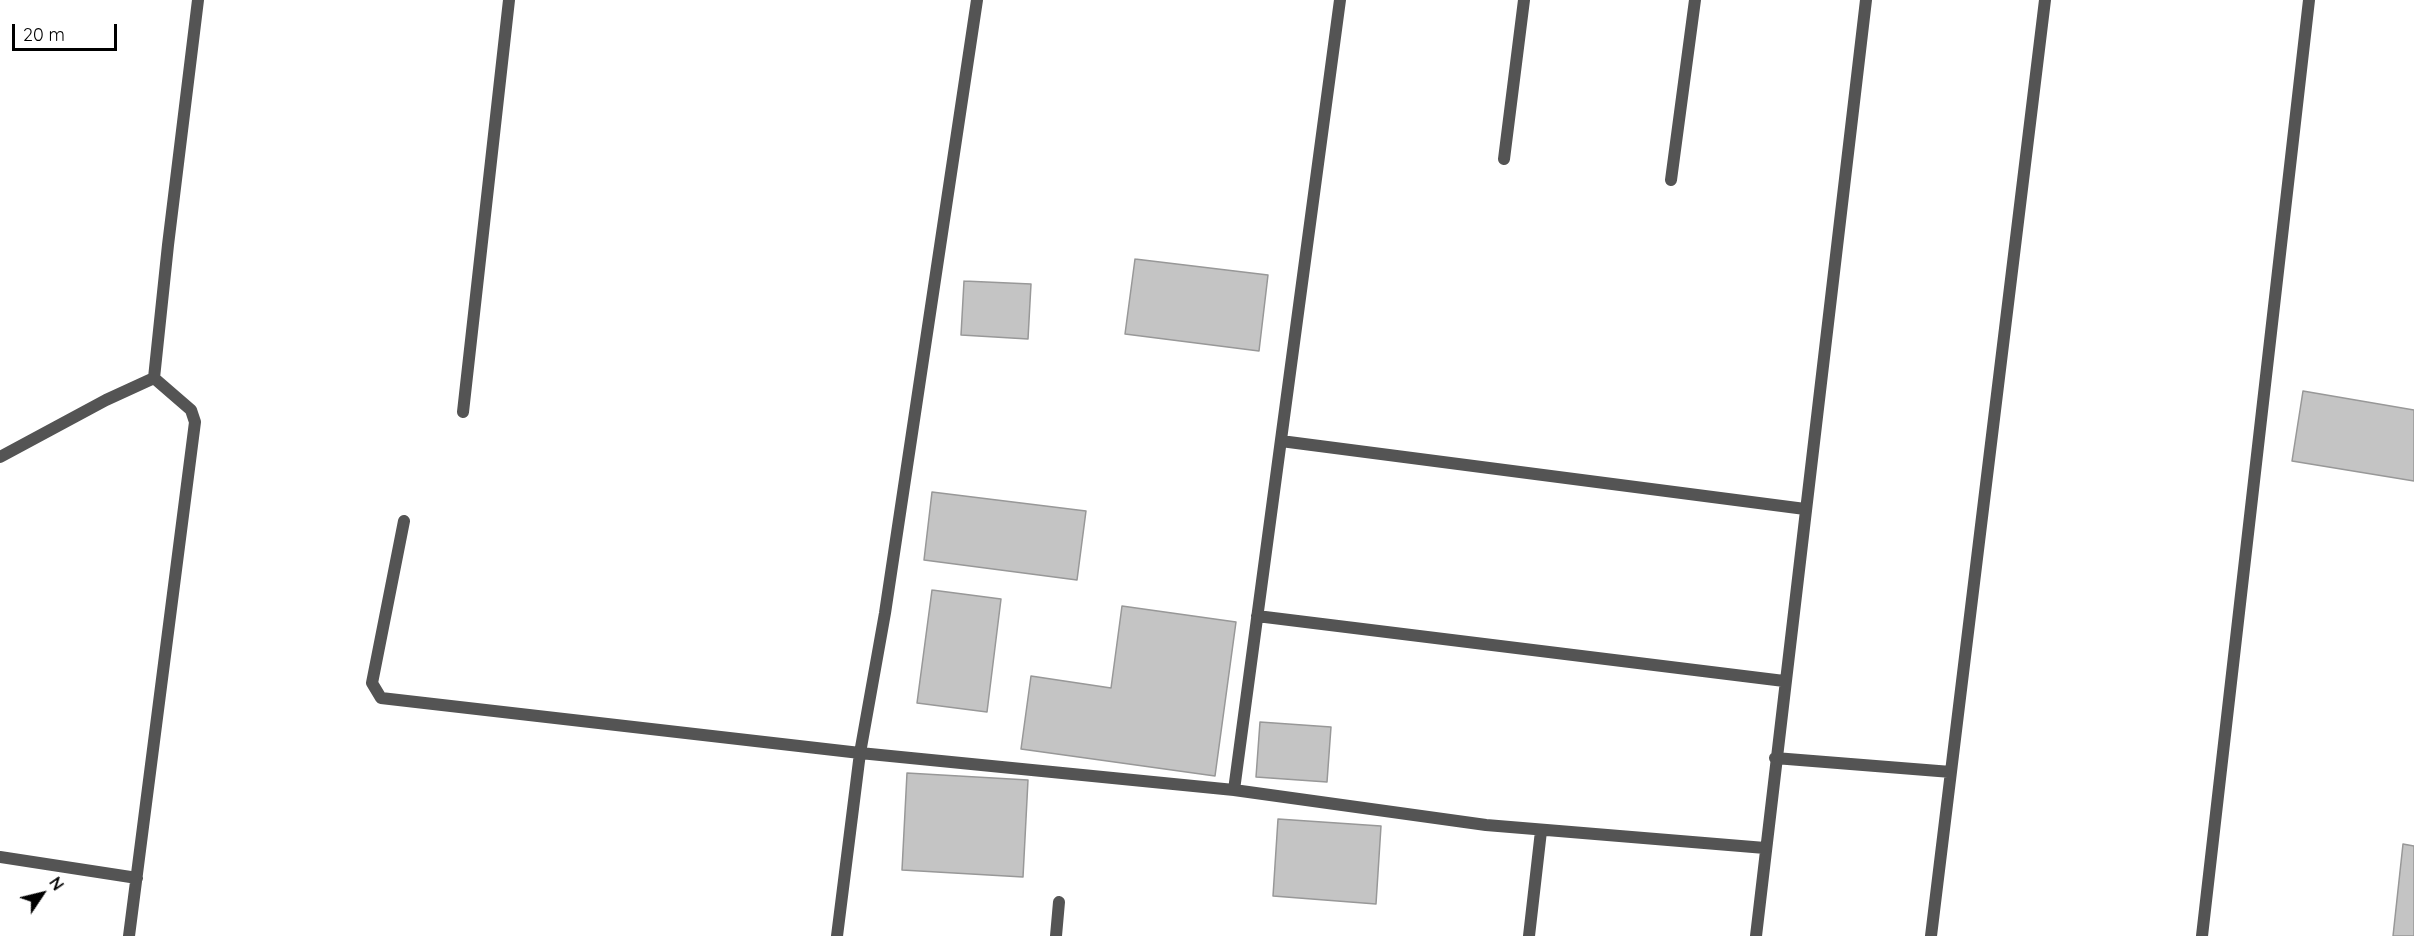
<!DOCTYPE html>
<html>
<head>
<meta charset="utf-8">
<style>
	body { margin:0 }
	#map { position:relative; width:2414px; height:936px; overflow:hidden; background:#fff; font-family:Quicksand,sans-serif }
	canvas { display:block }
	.north { position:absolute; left:12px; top:864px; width:60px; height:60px; -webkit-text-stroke:4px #fff; paint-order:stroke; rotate:55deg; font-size:16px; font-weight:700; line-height:24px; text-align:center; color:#000 }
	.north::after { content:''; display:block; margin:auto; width:21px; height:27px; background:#000; clip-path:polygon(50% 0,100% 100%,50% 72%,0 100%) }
	.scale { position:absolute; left:12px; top:24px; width:105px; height:27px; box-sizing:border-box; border:3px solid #000; border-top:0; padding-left:8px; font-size:18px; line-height:21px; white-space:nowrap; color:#000; -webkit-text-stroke:4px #fff; paint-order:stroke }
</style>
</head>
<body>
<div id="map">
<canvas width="2414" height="936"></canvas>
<div class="north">N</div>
<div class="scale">20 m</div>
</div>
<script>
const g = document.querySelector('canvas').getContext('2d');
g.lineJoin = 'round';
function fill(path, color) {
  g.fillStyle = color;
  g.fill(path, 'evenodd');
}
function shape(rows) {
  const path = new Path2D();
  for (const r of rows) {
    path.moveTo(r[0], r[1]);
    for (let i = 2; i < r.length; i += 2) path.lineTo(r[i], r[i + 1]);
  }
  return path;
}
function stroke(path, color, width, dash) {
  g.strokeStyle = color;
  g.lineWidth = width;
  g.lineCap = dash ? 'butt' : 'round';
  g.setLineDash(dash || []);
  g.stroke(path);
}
const building = shape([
	[1135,259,1268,275,1259,351,1125,334,1135,259],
	[964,281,1031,284,1028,339,961,335,964,281],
	[2303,391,2414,410,2414,481,2292,461,2303,391],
	[932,492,1086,511,1077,580,924,560,932,492],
	[932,590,1001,599,987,712,917,703,932,590],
	[1122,606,1236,622,1215,776,1021,749,1031,676,1111,688,1122,606],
	[1260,722,1331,727,1327,782,1256,777,1260,722],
	[907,773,1028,780,1023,877,902,870,907,773],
	[1278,819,1381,826,1376,904,1273,896,1278,819],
	[2403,844,2414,846,2414,936,2393,936,2403,844]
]);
const minor = shape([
	[1504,159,1524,0],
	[1671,180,1695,0],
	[463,412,509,0],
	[1281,441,1805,509],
	[0,457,106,400,154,378],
	[404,521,372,683,381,698,860,753,1234,790,1486,825,1765,848],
	[1257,616,1784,681],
	[1775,758,1951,772],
	[1234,790,1340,0],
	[0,857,137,878],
	[129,936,195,422,191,410,154,378,168,245,198,0],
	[837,936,860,753,885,613,977,0],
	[1056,936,1059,902],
	[1529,936,1541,831],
	[1756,936,1866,0],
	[1931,936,2045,0],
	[2202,936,2309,0]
]);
fill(building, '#c4c4c4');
stroke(building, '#989898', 1.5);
stroke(minor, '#545454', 12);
</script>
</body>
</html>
